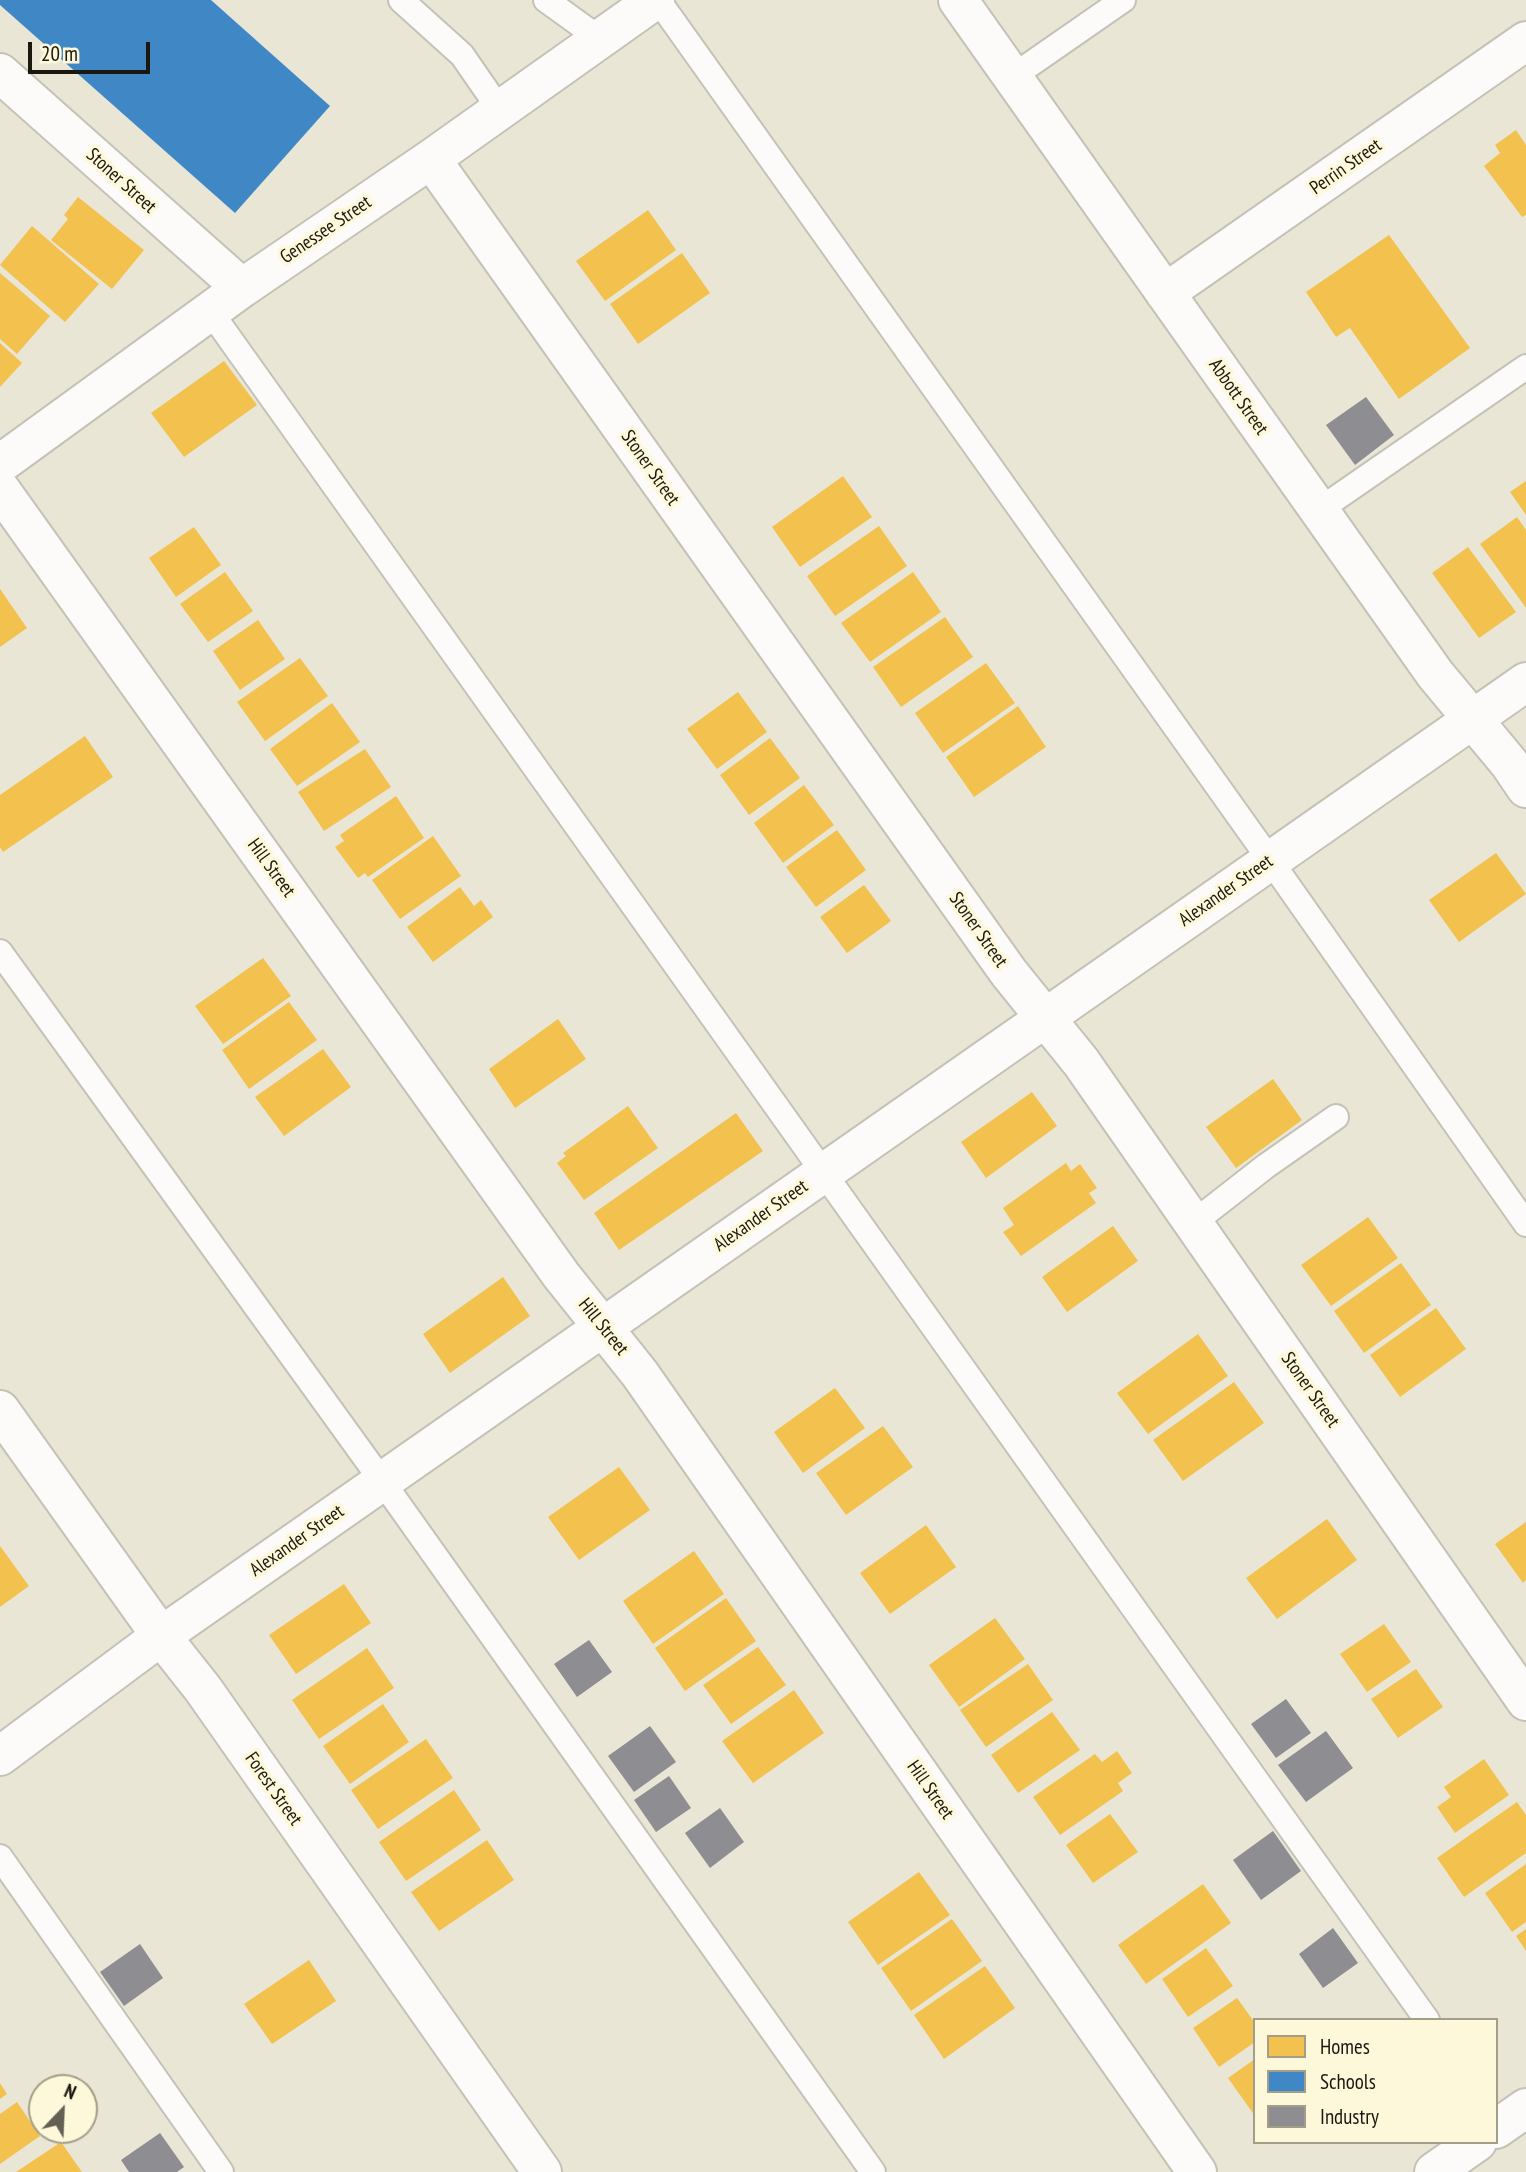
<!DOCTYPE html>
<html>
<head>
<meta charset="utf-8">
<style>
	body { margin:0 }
	#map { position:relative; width:1526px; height:2172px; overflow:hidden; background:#e9e6d6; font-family:"PT Sans Narrow",sans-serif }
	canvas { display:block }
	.legend { position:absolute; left:1253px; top:2018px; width:245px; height:126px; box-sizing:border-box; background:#fef8db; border:2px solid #a39e89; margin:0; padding:9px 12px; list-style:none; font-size:21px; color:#1a180e }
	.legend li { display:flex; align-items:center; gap:14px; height:35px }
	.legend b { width:35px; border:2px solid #a39e89 }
	.north { position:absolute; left:28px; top:2074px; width:70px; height:70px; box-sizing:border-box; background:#fef8db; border:2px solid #a39e89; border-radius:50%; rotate:23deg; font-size:19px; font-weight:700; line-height:28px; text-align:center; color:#1a180e }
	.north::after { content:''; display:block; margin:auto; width:24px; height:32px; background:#626054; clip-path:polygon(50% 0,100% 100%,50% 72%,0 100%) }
	.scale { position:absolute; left:28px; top:42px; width:122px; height:32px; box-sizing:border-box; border:4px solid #1a180e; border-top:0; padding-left:9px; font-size:21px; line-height:24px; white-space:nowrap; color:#1a180e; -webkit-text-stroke:5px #fef8db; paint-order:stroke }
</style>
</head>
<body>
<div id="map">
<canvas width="1526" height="2172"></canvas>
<ul class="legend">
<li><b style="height:19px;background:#f2c14e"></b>Homes</li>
<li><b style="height:19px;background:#3f88c5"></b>Schools</li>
<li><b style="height:19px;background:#8d8d92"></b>Industry</li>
</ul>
<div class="north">N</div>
<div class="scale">20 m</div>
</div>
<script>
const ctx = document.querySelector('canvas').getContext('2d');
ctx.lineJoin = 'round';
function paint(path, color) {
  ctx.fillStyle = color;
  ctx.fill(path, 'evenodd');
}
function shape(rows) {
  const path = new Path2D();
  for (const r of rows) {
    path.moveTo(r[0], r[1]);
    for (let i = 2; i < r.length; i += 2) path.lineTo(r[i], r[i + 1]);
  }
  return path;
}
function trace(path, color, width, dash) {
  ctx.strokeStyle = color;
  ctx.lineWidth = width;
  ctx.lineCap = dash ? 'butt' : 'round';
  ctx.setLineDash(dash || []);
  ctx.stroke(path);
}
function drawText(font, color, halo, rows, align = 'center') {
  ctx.font = font + ' "PT Sans Narrow",sans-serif';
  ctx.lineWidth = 7;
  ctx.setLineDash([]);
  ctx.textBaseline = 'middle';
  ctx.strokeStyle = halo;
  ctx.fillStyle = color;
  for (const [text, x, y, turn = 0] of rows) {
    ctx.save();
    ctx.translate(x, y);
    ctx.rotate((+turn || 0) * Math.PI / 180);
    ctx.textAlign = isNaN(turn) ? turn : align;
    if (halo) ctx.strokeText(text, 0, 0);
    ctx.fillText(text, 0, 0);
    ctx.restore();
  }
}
paint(shape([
	[1516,130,1526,145,1526,215,1522,217,1484,166,1500,153,1495,145],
	[78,197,144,250,112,289,51,240,68,219,64,215],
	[648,210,676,250,605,301,576,261],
	[32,226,99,284,65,322,0,265],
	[1389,235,1470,348,1399,399,1350,328,1336,337,1306,292],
	[682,253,710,293,638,344,610,304],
	[0,273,50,316,17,354,0,339],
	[0,343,22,363,0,387],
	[224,361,257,405,184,457,151,413],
	[843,476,872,517,800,567,772,527],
	[1526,481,1526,515,1510,492],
	[1517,517,1526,530,1526,608,1480,544],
	[879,526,907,566,835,616,807,576],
	[194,527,221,565,176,597,149,558],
	[1468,547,1516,612,1479,638,1432,573],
	[225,572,253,611,208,642,180,604],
	[913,572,941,612,870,662,841,623],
	[0,589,27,628,0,647],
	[945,617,973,657,901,707,873,667],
	[258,620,285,659,240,690,213,651],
	[300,658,328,696,265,741,237,702],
	[986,663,1015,703,943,753,915,713],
	[738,692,767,732,717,769,687,729],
	[332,703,360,742,297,786,270,749],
	[1018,706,1046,747,974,797,946,757],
	[85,736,113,777,3,852,0,847,0,795],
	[770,738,800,778,749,815,720,775],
	[365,749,391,787,324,831,298,792],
	[804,785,834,825,783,863,754,823],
	[396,796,424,838,368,877,365,873,358,878,335,847,344,841,340,835],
	[837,830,866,870,816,907,786,867],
	[433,836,461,876,400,919,372,880],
	[1496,853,1526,894,1459,942,1429,900],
	[864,885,891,921,847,953,820,917],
	[460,887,474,906,481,900,493,917,433,962,407,927],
	[263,958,291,996,223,1044,195,1006],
	[289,1002,317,1040,249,1089,222,1050],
	[558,1019,586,1059,515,1108,489,1069],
	[323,1049,351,1087,284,1136,255,1097],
	[1273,1079,1302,1120,1236,1168,1206,1127],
	[1032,1092,1057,1126,986,1178,961,1142],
	[628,1106,658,1148,584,1200,557,1163,566,1156,563,1153],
	[736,1113,763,1151,619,1250,594,1213],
	[1066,1163,1071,1171,1080,1164,1097,1188,1089,1193,1096,1203,1021,1256,1003,1232,1014,1225,1003,1208],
	[1368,1217,1398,1258,1331,1306,1301,1265],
	[1113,1226,1138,1261,1067,1312,1042,1277],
	[1401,1263,1431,1305,1364,1353,1334,1311],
	[503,1277,530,1316,450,1373,423,1334],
	[1436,1308,1466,1349,1400,1397,1370,1355],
	[1198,1334,1228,1376,1148,1434,1117,1393],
	[1234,1382,1264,1423,1183,1481,1153,1440],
	[835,1388,865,1428,803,1473,774,1432],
	[883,1426,913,1467,846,1515,816,1473],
	[619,1467,650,1510,579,1560,548,1517],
	[1327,1519,1357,1560,1277,1619,1246,1578],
	[1526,1522,1526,1580,1523,1583,1495,1544],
	[926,1525,956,1567,890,1614,860,1573],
	[0,1546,29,1586,0,1607],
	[694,1551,724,1594,653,1644,623,1601],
	[344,1584,371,1623,296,1674,269,1635],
	[726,1598,756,1641,685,1691,655,1648],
	[995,1618,1025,1659,959,1707,929,1665],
	[1384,1624,1411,1662,1367,1692,1340,1654],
	[758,1647,786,1685,731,1724,703,1685],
	[367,1648,394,1688,319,1739,292,1700],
	[1028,1664,1053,1700,986,1747,960,1710],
	[1416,1669,1443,1707,1398,1738,1371,1699],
	[794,1690,824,1733,753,1783,722,1741],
	[383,1704,409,1742,350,1784,323,1746],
	[1052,1712,1080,1750,1018,1793,991,1755],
	[426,1739,453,1778,378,1829,351,1790],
	[1117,1751,1132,1773,1118,1783,1123,1791,1060,1835,1033,1797,1095,1754,1102,1762],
	[1484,1759,1509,1795,1455,1833,1437,1807,1451,1797,1444,1787],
	[454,1790,481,1830,406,1881,379,1842],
	[1517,1802,1526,1815,1526,1853,1464,1897,1437,1858],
	[1110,1814,1138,1852,1093,1883,1066,1845],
	[487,1840,514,1880,439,1931,411,1892],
	[1526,1864,1526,1922,1512,1932,1485,1893],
	[919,1872,950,1915,878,1965,848,1922],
	[1203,1884,1231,1923,1146,1984,1118,1945],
	[952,1919,982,1961,911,2011,881,1968],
	[1526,1929,1526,1951,1516,1936],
	[1206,1948,1233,1986,1188,2017,1162,1979],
	[309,1960,336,2001,272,2044,244,2004],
	[985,1966,1015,2008,944,2059,914,2015],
	[1237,1998,1255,2023,1255,2042,1219,2067,1193,2028],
	[1255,2059,1255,2116,1228,2078],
	[0,2083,7,2094,0,2099],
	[17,2102,40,2136,0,2164,0,2114],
	[61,2142,82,2172,16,2172]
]), '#f2c14e');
paint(shape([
	[0,0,211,0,330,106,235,213,0,5]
]), '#3f88c5');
paint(shape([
	[1366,397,1394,435,1355,465,1326,425],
	[589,1640,612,1672,577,1697,554,1664],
	[1286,1699,1311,1733,1276,1758,1251,1724],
	[650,1726,676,1762,634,1792,608,1756],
	[1326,1731,1353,1768,1306,1802,1278,1765],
	[669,1776,691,1808,656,1832,634,1800],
	[720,1808,744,1842,710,1868,685,1833],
	[1273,1831,1301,1871,1261,1900,1233,1860],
	[1333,1928,1358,1963,1323,1988,1299,1954],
	[140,1944,163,1978,124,2006,100,1972],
	[160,2133,184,2167,177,2172,129,2172,121,2160]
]), '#8d8d92');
const lane = shape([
	[401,0,462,55,500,110],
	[546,0,600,39],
	[658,0,1270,860,1526,1224],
	[1012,77,1123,0],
	[210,311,1427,2020],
	[1319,510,1526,367],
	[0,952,382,1481,873,2172],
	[1193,1223,1266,1166,1336,1117],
	[0,1857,221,2172]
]);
const street = shape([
	[958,0,1435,674,1509,763,1526,788],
	[0,73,242,288],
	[431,159,1009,973,1081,1062,1526,1701],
	[1165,293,1526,41],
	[0,464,242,288,431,159,655,0],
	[0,489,561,1275,640,1374,1197,2172],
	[0,1410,161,1636,203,1689,542,2172],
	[0,1756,161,1636,1526,682],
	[1496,2129,1526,2108],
	[1434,2172,1477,2142]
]);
trace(lane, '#c4c2b6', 28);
trace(street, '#c4c2b6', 42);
trace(lane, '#fcfbf9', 24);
trace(street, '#fcfbf9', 38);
drawText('19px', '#1a180e', '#fef8db', [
	["Perrin Street",1346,167,-35],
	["Stoner Street",121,181,42],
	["Genessee Street",326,230,-34],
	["Abbott Street",1238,397,55],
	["Stoner Street",650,468,55],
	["Hill Street",271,868,54],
	["Alexander Street",1226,891,-35],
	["Stoner Street",978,930,55],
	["Alexander Street",761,1216,-35],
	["Hill Street",603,1327,51],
	["Stoner Street",1310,1390,55],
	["Alexander Street",297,1541,-35],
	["Forest Street",273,1789,55],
	["Hill Street",930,1790,55]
]);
</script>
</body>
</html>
